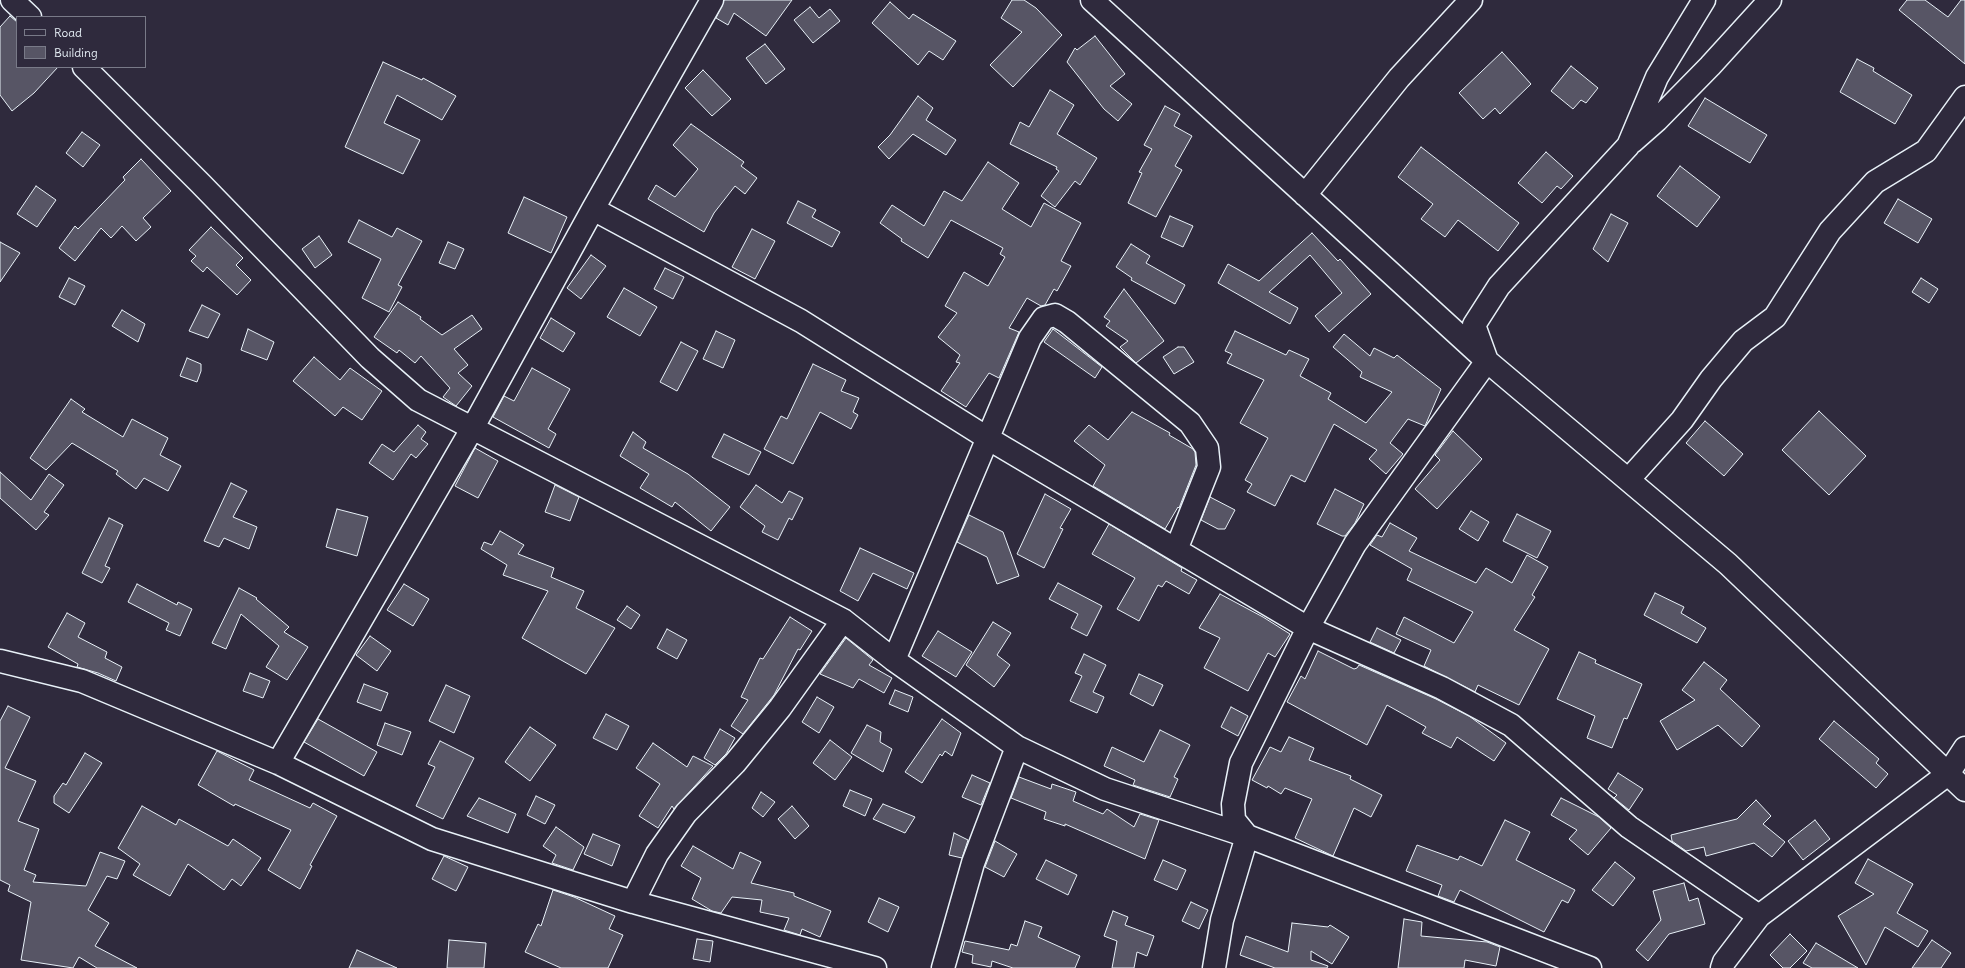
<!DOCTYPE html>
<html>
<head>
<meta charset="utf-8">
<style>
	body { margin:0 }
	#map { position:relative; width:1965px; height:968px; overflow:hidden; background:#2f2a3d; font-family:Delius,sans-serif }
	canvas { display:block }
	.legend { position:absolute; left:16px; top:16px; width:130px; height:52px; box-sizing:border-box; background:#2f2a3d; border:1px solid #797a88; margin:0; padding:5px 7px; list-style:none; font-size:12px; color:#e8f1f8 }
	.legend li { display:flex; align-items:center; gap:8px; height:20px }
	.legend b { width:20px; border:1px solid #797a88 }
</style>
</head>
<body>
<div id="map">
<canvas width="1965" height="968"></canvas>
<ul class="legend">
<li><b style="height:5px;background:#2f2a3d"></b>Road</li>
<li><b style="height:11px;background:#575565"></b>Building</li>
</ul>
</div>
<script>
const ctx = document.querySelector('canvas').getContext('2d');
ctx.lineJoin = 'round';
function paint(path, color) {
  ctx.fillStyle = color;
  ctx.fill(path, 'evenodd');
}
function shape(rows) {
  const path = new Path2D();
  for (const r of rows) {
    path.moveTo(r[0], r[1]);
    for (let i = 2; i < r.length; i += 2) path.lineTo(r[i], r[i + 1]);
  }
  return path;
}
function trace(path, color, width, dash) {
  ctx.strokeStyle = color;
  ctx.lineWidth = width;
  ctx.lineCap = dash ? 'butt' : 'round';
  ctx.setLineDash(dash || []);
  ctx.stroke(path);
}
const building = shape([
	[724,0,792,0,766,36,734,13,728,25,716,18,724,0],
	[1012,0,1024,0,1036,8,1062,35,1013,87,990,65,1022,32,1001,18,1012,0],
	[1907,0,1925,0,1948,17,1961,0,1965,0,1965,64,1899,10,1907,0],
	[890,2,909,19,913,14,956,41,943,60,929,51,918,65,872,23,890,2],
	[810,7,819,18,830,9,840,21,813,43,794,20,810,7],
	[10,16,17,22,17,67,58,67,34,93,12,111,0,95,0,27,10,16],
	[1095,36,1125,74,1110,86,1132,104,1118,121,1104,109,1067,62,1075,48,1077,50,1095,36],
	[765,44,785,69,766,84,746,58,765,44],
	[1502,52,1531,84,1500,114,1495,108,1483,119,1459,93,1502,52],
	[1857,59,1874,68,1873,71,1912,95,1895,124,1840,92,1857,59],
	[383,62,422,80,423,78,456,96,442,120,397,95,384,123,420,140,403,174,345,147,383,62],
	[1571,66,1598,88,1586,103,1581,100,1573,109,1551,91,1571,66],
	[703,70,731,99,712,116,685,88,703,70],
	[1050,90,1074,105,1057,134,1097,158,1080,185,1075,181,1055,207,1041,196,1059,171,1056,169,1057,167,1010,144,1020,122,1029,127,1050,90],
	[918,96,933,108,926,120,956,140,946,155,913,134,889,159,878,147,890,135,918,96],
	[1705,98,1767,135,1750,163,1688,126,1705,98],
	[1165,106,1180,114,1174,126,1192,136,1175,166,1182,170,1156,217,1128,203,1142,173,1139,172,1152,149,1144,145,1165,106],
	[691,124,744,162,741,166,757,178,745,194,735,186,714,213,704,232,648,199,656,185,675,197,698,169,673,145,691,124],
	[82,132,100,145,83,167,66,153,82,132],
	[1421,147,1519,223,1498,251,1458,220,1445,237,1421,219,1433,204,1398,177,1421,147],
	[1546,152,1573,176,1561,189,1557,186,1542,203,1518,183,1546,152],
	[141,159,171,191,143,218,151,227,136,241,122,226,111,238,101,228,75,261,59,248,75,226,78,229,125,180,123,177,141,159],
	[988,162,1019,183,1002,209,1031,227,1044,203,1081,223,1061,261,1071,266,1057,291,1054,289,1045,305,1041,306,1027,298,1009,328,1019,332,999,378,989,373,966,407,941,391,960,363,956,362,960,355,938,337,957,313,945,306,964,272,988,286,1005,257,1000,254,1003,248,951,220,928,258,901,241,902,239,880,223,892,205,924,226,944,191,962,201,988,162],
	[1680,166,1720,197,1697,227,1657,196,1680,166],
	[36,186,56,200,37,227,17,214,36,186],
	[524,197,567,217,551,253,508,233,524,197],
	[1898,199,1932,219,1918,243,1884,223,1898,199],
	[798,201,816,210,812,217,840,232,832,247,787,223,798,201],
	[1611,214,1628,223,1608,262,1593,249,1611,214],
	[1170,216,1193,226,1183,247,1161,237,1170,216],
	[359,220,392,237,397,228,422,241,398,285,402,287,389,312,362,298,381,259,348,242,359,220],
	[211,227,243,258,236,265,251,280,237,295,207,267,203,272,191,261,196,256,189,250,211,227],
	[752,229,775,241,755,279,732,267,752,229],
	[1312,233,1338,261,1340,259,1371,294,1329,332,1315,316,1342,293,1310,255,1269,292,1298,308,1290,324,1218,283,1228,264,1259,281,1312,233],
	[319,236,332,255,315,268,302,249,319,236],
	[0,242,20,253,0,282,0,242],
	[448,242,464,249,455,269,439,263,448,242],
	[1131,244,1150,256,1146,263,1185,285,1175,304,1131,280,1132,278,1116,267,1131,244],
	[591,255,606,266,581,299,567,288,591,255],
	[665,268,684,277,673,299,654,289,665,268],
	[69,278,85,286,75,305,59,297,69,278],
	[1921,278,1938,289,1929,303,1912,292,1921,278],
	[624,288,657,307,640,336,607,317,624,288],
	[1124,289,1164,341,1136,363,1120,347,1128,341,1106,326,1110,321,1104,317,1124,289],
	[398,302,421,317,420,319,442,335,472,315,482,329,454,349,468,365,458,373,472,386,456,406,443,397,450,388,421,356,415,363,399,350,397,353,374,337,398,302],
	[202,305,220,314,208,338,189,331,202,305],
	[122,310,145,324,138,342,112,326,122,310],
	[551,318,575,333,563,352,540,338,551,318],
	[248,329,274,342,267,360,241,350,248,329],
	[1053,329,1102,367,1095,378,1044,342,1053,329],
	[716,331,735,340,723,368,703,359,716,331],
	[1235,331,1286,355,1289,350,1309,359,1300,376,1331,393,1328,399,1366,423,1392,392,1360,377,1362,372,1333,347,1344,334,1370,356,1374,348,1394,358,1397,355,1441,389,1425,426,1408,419,1390,443,1403,454,1386,474,1369,459,1377,450,1334,424,1305,482,1291,475,1275,506,1247,492,1252,484,1245,480,1268,438,1240,423,1264,380,1227,363,1232,354,1225,351,1235,331],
	[681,342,698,351,677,391,660,382,681,342],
	[1178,347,1184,347,1194,362,1174,374,1163,357,1178,347],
	[314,357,340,380,350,368,382,391,362,420,343,407,335,416,293,381,314,357],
	[187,358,201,364,201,371,197,382,180,376,187,358],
	[813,364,846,380,841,391,859,398,853,412,858,415,851,429,820,412,793,464,764,449,781,416,787,419,813,364],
	[532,368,570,389,548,429,556,434,549,448,493,417,504,396,514,401,532,368],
	[71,399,85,409,82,412,123,437,132,419,168,438,160,455,181,466,168,491,144,478,136,489,116,474,118,471,72,443,46,470,30,458,71,399],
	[1819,411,1866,456,1829,495,1782,450,1819,411],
	[1132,412,1170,433,1169,435,1193,449,1195,452,1196,465,1179,508,1178,507,1165,529,1093,486,1105,465,1074,441,1089,425,1108,440,1132,412],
	[1705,421,1743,454,1724,476,1686,443,1705,421],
	[418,425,426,432,421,439,428,444,416,458,411,454,393,480,369,463,382,444,394,452,418,425],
	[1453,431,1482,459,1437,509,1415,489,1440,460,1435,455,1453,431],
	[633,432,646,442,643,448,688,474,730,507,711,531,675,502,672,507,640,488,649,474,620,456,633,432],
	[724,434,761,452,749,475,712,457,724,434],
	[475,448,498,461,478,498,455,486,475,448],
	[0,472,31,500,49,474,64,485,44,512,49,515,36,530,0,498,0,472],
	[231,483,247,491,233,517,257,527,249,549,224,538,219,547,204,541,231,483],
	[555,485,579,497,570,521,545,512,555,485],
	[756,485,782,503,789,491,803,498,792,520,789,518,778,540,762,532,765,526,740,507,756,485],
	[1335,489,1364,504,1355,523,1345,536,1342,536,1317,524,1335,489],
	[1045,494,1071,509,1060,528,1063,529,1044,568,1017,554,1045,494],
	[1210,497,1235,510,1225,529,1218,529,1201,520,1210,497],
	[337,509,368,517,357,556,326,547,337,509],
	[1471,511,1489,522,1478,541,1459,529,1471,511],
	[1517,514,1551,531,1537,558,1503,541,1517,514],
	[969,515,1003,532,1019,576,997,584,987,557,957,542,969,515],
	[109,518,123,525,105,566,110,568,102,583,82,573,109,518],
	[1390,523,1417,538,1409,551,1476,583,1486,568,1512,583,1527,555,1548,567,1532,595,1535,597,1514,630,1549,649,1519,705,1478,685,1475,692,1424,666,1431,650,1396,634,1404,617,1454,643,1473,612,1407,580,1412,569,1370,545,1377,535,1382,537,1390,523],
	[1109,524,1182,568,1181,571,1197,580,1189,594,1166,581,1162,587,1158,585,1139,621,1117,609,1135,578,1092,554,1109,524],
	[500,531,524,545,518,554,554,568,551,577,584,591,576,608,615,628,586,674,522,638,548,591,503,575,507,565,481,549,484,542,492,545,500,531],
	[860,548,914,573,907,589,873,573,858,601,840,591,860,548],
	[1058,583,1102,606,1087,636,1071,628,1078,614,1049,599,1058,583],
	[137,584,177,605,178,602,192,609,180,636,166,630,169,623,128,602,137,584],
	[404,584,429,599,413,626,387,610,404,584],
	[239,588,257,598,256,599,289,627,284,632,308,647,287,680,266,667,279,646,241,614,226,649,212,643,239,588],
	[1655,593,1684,607,1681,613,1706,628,1697,643,1644,615,1655,593],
	[1220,594,1263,617,1290,634,1275,657,1268,653,1248,691,1204,668,1220,638,1199,628,1220,594],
	[627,606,640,615,631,629,617,620,627,606],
	[67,613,85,623,78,637,107,652,105,658,122,667,116,681,98,673,77,667,78,664,48,647,67,613],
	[790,617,812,631,800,650,798,649,774,695,743,734,731,726,748,700,741,697,760,658,763,659,790,617],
	[993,622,1011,633,997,655,1010,665,994,687,966,665,993,622],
	[1377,628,1401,640,1394,653,1370,642,1377,628],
	[667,629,687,640,677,659,657,648,667,629],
	[938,631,972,652,956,677,922,656,938,631],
	[370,636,391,651,377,671,356,655,370,636],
	[846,638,873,660,869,665,892,678,884,693,859,679,853,688,820,674,846,638],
	[1318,651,1354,669,1357,668,1359,665,1436,699,1469,716,1506,743,1494,761,1457,737,1451,748,1422,733,1426,727,1387,705,1367,745,1287,702,1301,676,1305,679,1318,651],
	[1579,652,1596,660,1595,663,1642,684,1627,719,1624,718,1612,748,1587,738,1595,716,1557,699,1579,652],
	[1084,654,1106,665,1093,692,1104,697,1097,713,1070,701,1082,676,1075,673,1084,654],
	[1704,662,1727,680,1720,689,1760,726,1742,747,1718,725,1677,750,1660,721,1695,700,1682,690,1704,662],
	[250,673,270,681,263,698,243,691,250,673],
	[1139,674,1163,685,1153,706,1130,694,1139,674],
	[364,684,388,693,381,711,357,702,364,684],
	[446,685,470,696,454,733,429,721,446,685],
	[895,690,913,697,908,712,889,704,895,690],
	[817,697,834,707,819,733,802,722,817,697],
	[8,706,30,717,5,768,36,781,18,821,39,829,24,870,36,875,33,882,86,886,100,852,125,861,117,879,107,876,88,910,109,923,95,946,137,968,97,968,79,957,73,968,21,960,31,902,8,891,10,885,0,880,0,721,8,706],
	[1231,707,1248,716,1238,736,1221,727,1231,707],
	[606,714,629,726,617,750,593,738,606,714],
	[318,719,377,752,364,776,304,742,318,719],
	[942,719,961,733,952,756,945,751,942,756,940,754,922,783,905,772,942,719],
	[1834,721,1879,759,1876,763,1888,774,1876,788,1819,739,1834,721],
	[385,723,411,732,402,755,377,745,385,723],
	[867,725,881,732,880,742,892,749,883,772,851,753,867,725],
	[530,727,556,745,530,781,505,762,530,727],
	[720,729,735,738,726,754,715,765,704,758,720,729],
	[1160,730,1190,745,1174,777,1178,779,1170,797,1133,785,1135,780,1104,766,1112,747,1144,762,1160,730],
	[1289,737,1314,748,1309,760,1351,776,1350,779,1382,795,1371,817,1354,808,1333,856,1295,838,1312,799,1285,788,1281,794,1268,786,1267,788,1252,780,1270,747,1281,752,1289,737],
	[830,740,852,757,835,780,813,763,830,740],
	[440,741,474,758,443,819,416,806,435,767,428,764,440,741],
	[653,743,687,767,693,756,713,766,674,809,672,806,658,828,639,816,660,784,636,768,653,743],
	[217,751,254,770,249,780,310,808,313,803,337,816,310,865,312,866,300,889,268,870,291,830,235,804,234,806,198,785,217,751],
	[85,753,102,763,69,813,54,803,54,796,63,783,66,785,85,753],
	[1618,773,1643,789,1629,810,1614,798,1617,795,1608,789,1618,773],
	[972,775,990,783,981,805,962,797,972,775],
	[1019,777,1051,789,1052,784,1076,792,1073,801,1103,814,1107,809,1134,827,1140,814,1159,820,1145,859,1065,824,1065,826,1044,819,1046,812,1011,798,1019,777],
	[850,790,872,799,865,816,843,806,850,790],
	[761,792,775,802,763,817,752,808,761,792],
	[536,796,555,805,545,824,527,815,536,796],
	[479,798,516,814,508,833,467,816,479,798],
	[1561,798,1599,817,1611,828,1588,855,1569,839,1577,830,1551,815,1561,798],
	[1756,800,1771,816,1763,824,1785,842,1772,857,1754,843,1706,856,1704,847,1686,851,1672,841,1671,835,1737,819,1756,800],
	[883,804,915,817,905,833,873,819,883,804],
	[142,806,176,825,179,819,228,846,233,839,261,858,241,886,232,879,224,890,188,864,170,896,133,875,140,864,118,848,142,806],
	[792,806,809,826,795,839,778,819,792,806],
	[1505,820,1530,832,1516,860,1575,890,1568,903,1562,900,1544,932,1460,890,1454,902,1438,896,1442,885,1406,871,1417,845,1458,860,1460,856,1482,866,1505,820],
	[1815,820,1830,839,1803,860,1788,841,1815,820],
	[556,827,584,847,573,870,552,863,556,855,543,846,556,827],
	[954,833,968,840,962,858,949,855,954,833],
	[593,834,620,845,612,866,584,854,593,834],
	[995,841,1017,854,1004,877,985,867,995,841],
	[693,846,733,869,740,852,761,862,751,883,794,893,794,896,831,911,820,937,802,929,800,935,784,930,789,918,760,912,762,900,732,897,721,913,712,911,692,899,701,878,681,866,693,846],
	[444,856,468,867,456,891,432,879,444,856],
	[1868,859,1913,884,1897,913,1928,931,1918,947,1885,927,1866,965,1838,916,1874,894,1855,883,1868,859],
	[1046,860,1077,875,1068,895,1036,879,1046,860],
	[1163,860,1186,870,1177,890,1154,880,1163,860],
	[1615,862,1635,878,1613,906,1592,890,1615,862],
	[1684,883,1689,901,1698,898,1705,924,1669,934,1648,961,1636,950,1661,920,1653,891,1684,883],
	[553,890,574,897,615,916,609,929,623,935,608,968,561,968,525,952,538,924,541,926,553,890],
	[879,898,899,907,888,932,868,922,879,898],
	[1191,902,1208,910,1199,929,1182,921,1191,902],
	[1113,911,1128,917,1125,925,1154,936,1147,956,1137,952,1134,968,1112,968,1117,941,1104,936,1113,911],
	[1404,919,1422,922,1421,936,1487,942,1500,947,1496,966,1465,960,1464,968,1398,968,1404,919],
	[1025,921,1042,927,1038,937,1080,956,1075,968,1013,968,992,961,991,967,972,963,973,955,962,952,965,941,1009,950,1011,944,1017,946,1025,921],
	[1292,923,1328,927,1330,925,1349,937,1332,964,1311,951,1311,960,1328,966,1327,968,1275,968,1240,955,1246,936,1288,952,1292,923],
	[1790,934,1807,951,1790,968,1783,968,1770,955,1790,934],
	[697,939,713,941,710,962,693,959,697,939],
	[449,940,486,943,484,968,447,968,449,940],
	[1932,940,1951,953,1941,968,1912,968,1932,940],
	[1816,943,1858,968,1812,968,1803,963,1816,943],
	[357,950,397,968,349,968,357,950]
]);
paint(building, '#575565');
trace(building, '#e8f1f8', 1);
const minor = shape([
	[12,0,30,17],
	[1092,0,1487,361,1728,564,1965,790],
	[84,67,201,184,370,358,418,400,843,620,894,660,1017,747,1105,789,1247,836,1590,968],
	[1632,142,1657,120,1710,66,1770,0],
	[1305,195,1399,78,1471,0],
	[593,209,801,321,989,439,1308,628,1442,688,1511,725,1629,827,1759,916],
	[1629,479,1682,420,1711,379,1743,341,1775,317,1830,231,1875,182,1926,151,1965,97],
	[894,660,1030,338,1044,318,1055,315,1067,322,1190,423,1207,448,1209,467,1176,550],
	[0,661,82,681,278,763,432,839,633,902,875,968],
	[278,763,472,429,593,209,712,0],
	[633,902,657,854,686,813,735,763,780,708,843,620],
	[943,968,973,863,1017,747],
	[1214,968,1222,920,1247,836,1234,820,1233,804,1241,763,1308,628,1355,544,1487,361,1474,325,1499,286,1628,146,1657,77,1704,0],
	[1722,968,1724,962,1759,916,1948,774,1965,748]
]);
trace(minor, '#e8f1f8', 25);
trace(minor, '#2f2a3d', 22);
</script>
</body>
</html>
